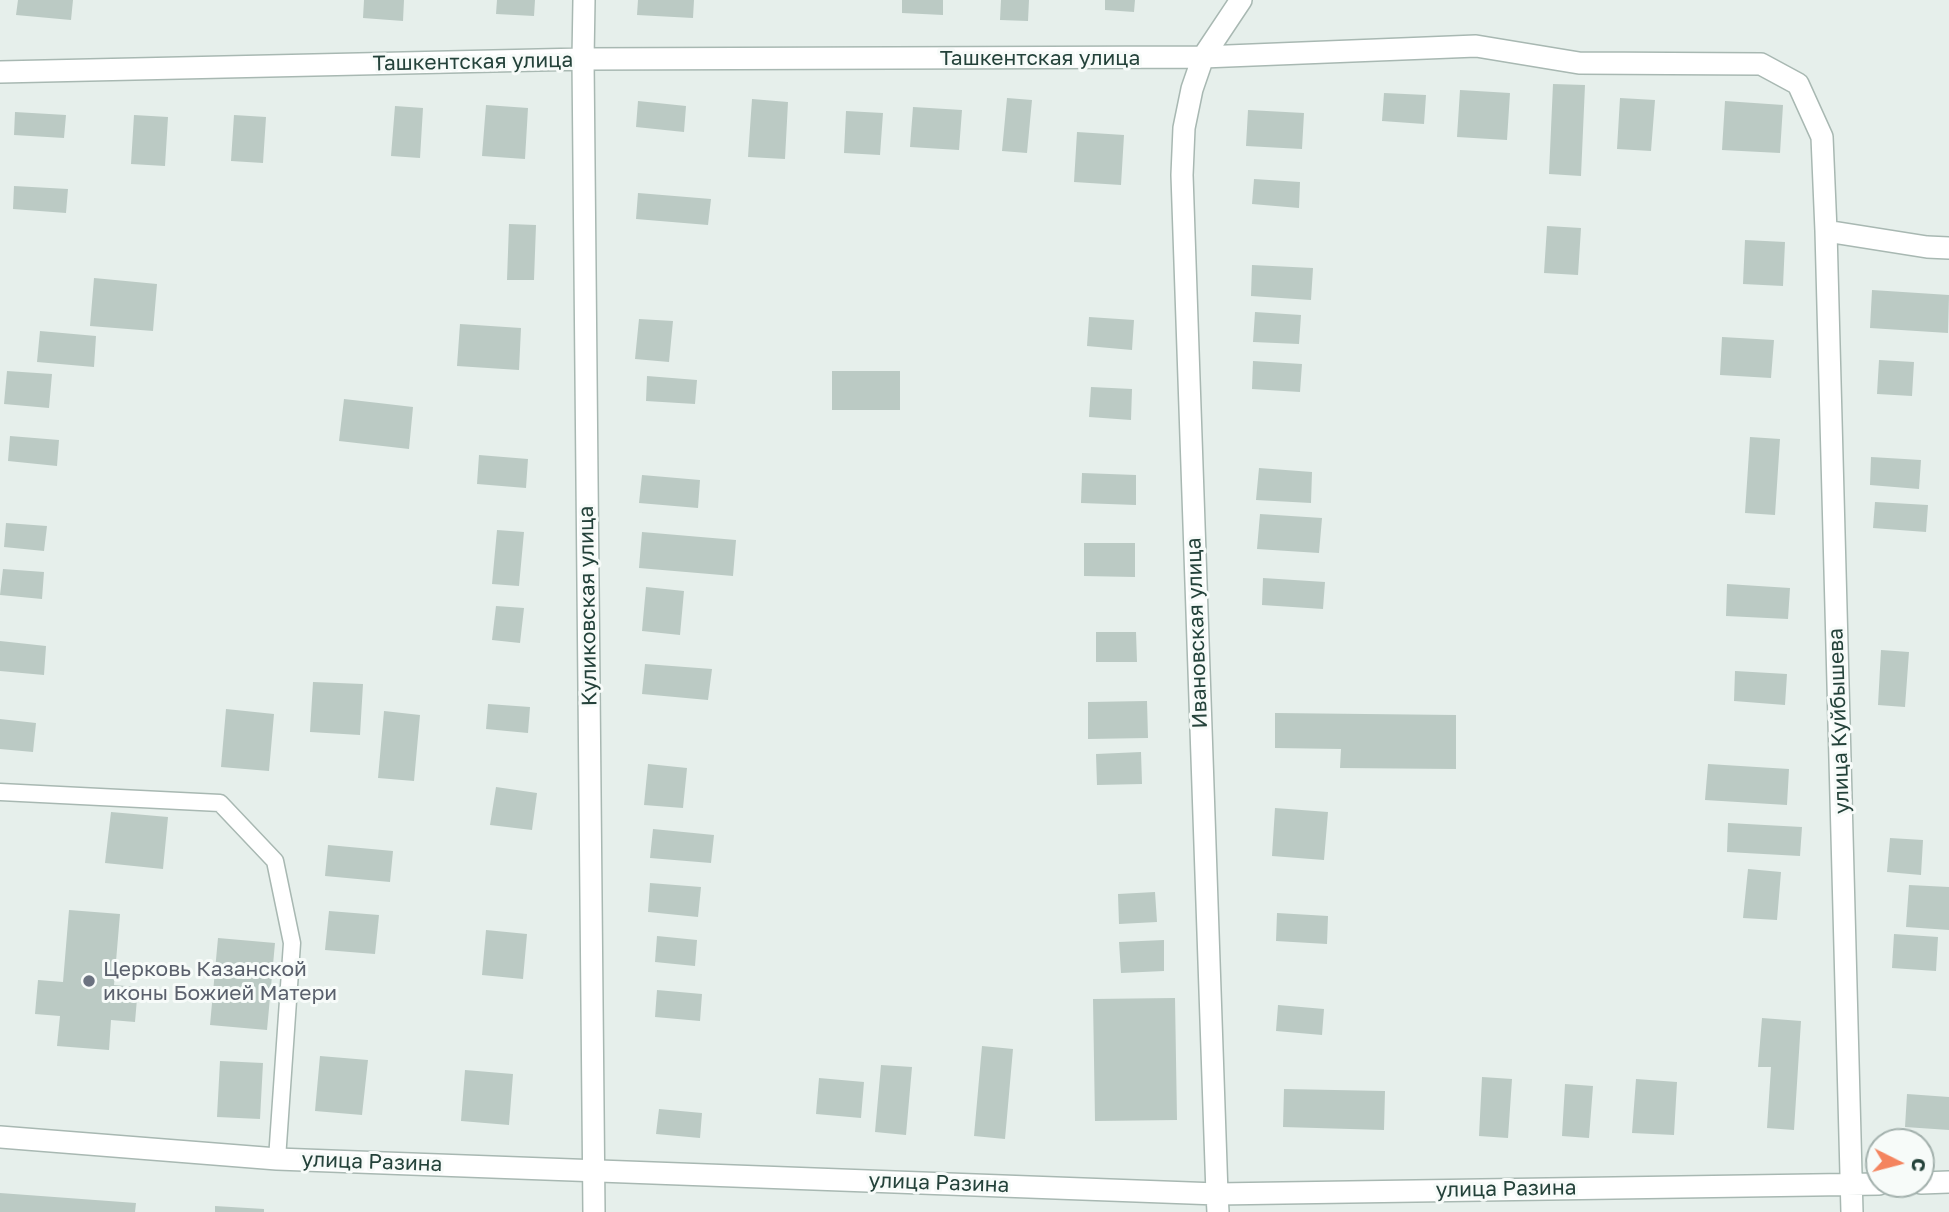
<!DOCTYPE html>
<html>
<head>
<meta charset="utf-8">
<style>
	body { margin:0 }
	#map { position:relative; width:1949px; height:1212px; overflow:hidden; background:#e6efeb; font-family:"Golos Text",sans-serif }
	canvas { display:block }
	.north { position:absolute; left:1865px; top:1128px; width:70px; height:70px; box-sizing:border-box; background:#f7fbf9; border:2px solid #a3b1ad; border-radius:50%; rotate:96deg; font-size:19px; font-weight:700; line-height:28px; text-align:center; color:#24423a }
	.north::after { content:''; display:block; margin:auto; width:24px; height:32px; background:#f4845f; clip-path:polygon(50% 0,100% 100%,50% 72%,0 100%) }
</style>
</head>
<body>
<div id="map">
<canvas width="1949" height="1212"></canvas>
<div class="north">С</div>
</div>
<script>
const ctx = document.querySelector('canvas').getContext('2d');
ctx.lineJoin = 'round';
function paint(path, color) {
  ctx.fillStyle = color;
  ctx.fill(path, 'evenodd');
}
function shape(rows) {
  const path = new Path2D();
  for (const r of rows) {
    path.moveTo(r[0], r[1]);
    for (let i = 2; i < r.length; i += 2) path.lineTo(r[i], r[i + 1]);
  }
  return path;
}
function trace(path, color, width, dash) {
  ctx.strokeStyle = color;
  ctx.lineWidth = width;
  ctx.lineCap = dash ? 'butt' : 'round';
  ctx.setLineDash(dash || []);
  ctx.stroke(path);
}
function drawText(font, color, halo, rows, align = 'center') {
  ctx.font = font + ' "Golos Text",sans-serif';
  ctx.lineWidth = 6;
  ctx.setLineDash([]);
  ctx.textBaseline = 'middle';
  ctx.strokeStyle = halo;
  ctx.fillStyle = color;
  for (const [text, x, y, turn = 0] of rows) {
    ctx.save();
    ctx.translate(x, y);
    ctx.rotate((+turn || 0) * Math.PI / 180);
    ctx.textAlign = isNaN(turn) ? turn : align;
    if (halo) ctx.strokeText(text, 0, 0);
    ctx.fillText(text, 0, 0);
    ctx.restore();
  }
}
paint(shape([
	[18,0,73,0,71,20,16,15],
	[364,0,404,0,403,21,363,18],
	[497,0,535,0,534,16,496,14],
	[638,0,694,0,693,18,637,15],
	[902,0,943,0,943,15,902,13],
	[1001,0,1029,0,1028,21,1000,20],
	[1105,0,1135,0,1134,12,1105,10],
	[1553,84,1585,85,1581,176,1549,174],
	[1460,90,1510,93,1507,140,1457,137],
	[1384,93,1426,95,1424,124,1382,121],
	[1007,98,1032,100,1027,153,1002,151],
	[1620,98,1655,100,1651,151,1617,149],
	[752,99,788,102,785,159,748,157],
	[638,101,686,106,684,132,636,127],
	[1725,101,1783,105,1780,153,1722,150],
	[486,105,528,108,525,159,482,156],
	[395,106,423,108,420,158,391,156],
	[913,107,962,110,959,150,910,147],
	[1248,110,1304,113,1302,149,1246,146],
	[846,111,883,113,880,155,844,153],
	[15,112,66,115,64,138,14,135],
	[134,115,168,117,165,166,131,164],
	[234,115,266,117,263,163,231,161],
	[1077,132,1124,135,1121,185,1074,182],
	[1254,179,1300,182,1299,208,1252,204],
	[14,186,68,189,66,213,13,209],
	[638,193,711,199,708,225,636,219],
	[509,224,536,225,534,280,507,280],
	[1547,226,1581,228,1578,275,1544,273],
	[1745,240,1785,242,1783,286,1743,284],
	[1252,265,1313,268,1311,300,1251,296],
	[94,278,157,284,153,331,90,326],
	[1872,290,1949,295,1948,333,1870,328],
	[1255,312,1301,315,1299,344,1253,342],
	[1089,317,1134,320,1132,350,1087,346],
	[639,319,673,321,669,362,635,359],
	[460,324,521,328,519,370,457,366],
	[40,331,96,336,94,367,37,362],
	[1722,337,1774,340,1771,378,1720,375],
	[1879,360,1914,362,1912,396,1877,394],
	[1253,361,1302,364,1300,392,1252,389],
	[7,371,52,374,49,408,4,404],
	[832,371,900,371,900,410,832,410],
	[647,376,697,380,695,404,646,401],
	[1091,387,1132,389,1131,420,1089,417],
	[344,399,413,407,409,449,339,441],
	[10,436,59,440,57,466,8,461],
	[1750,437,1780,439,1775,515,1745,513],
	[479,455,528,459,526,488,477,484],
	[1871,457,1921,460,1919,489,1870,485],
	[1259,468,1312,472,1311,503,1256,500],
	[1082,473,1136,475,1136,505,1081,503],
	[642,475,700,480,698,508,639,503],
	[1875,502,1928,505,1926,532,1873,528],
	[1260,514,1322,518,1319,553,1257,549],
	[6,523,47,526,44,551,4,547],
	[497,530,524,532,519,586,492,584],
	[642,532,736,540,733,576,639,568],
	[1084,543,1135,543,1135,577,1084,576],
	[3,569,44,572,42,599,0,595],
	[1263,578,1325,582,1323,609,1262,605],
	[1727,584,1790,588,1788,619,1726,616],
	[646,587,684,591,680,635,642,631],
	[496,606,524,608,520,643,492,640],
	[1096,632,1136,632,1137,662,1096,662],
	[0,641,46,646,44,675,0,671],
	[1881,650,1909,652,1905,707,1878,705],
	[645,664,712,669,708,700,642,694],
	[1735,671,1787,674,1785,705,1734,701],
	[313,682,363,684,360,735,310,732],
	[1147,701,1148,738,1088,739,1088,702],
	[488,704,530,707,528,733,486,729],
	[226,709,274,714,269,771,221,767],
	[384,711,420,715,414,781,378,778],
	[1275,713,1456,715,1456,769,1340,768,1341,749,1275,748],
	[0,719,36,723,33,752,0,749],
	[1141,752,1142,784,1097,785,1096,754],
	[648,764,687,768,683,808,644,805],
	[1708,764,1789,769,1787,805,1705,800],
	[496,787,537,793,532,830,490,825],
	[1275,808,1328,812,1324,860,1272,856],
	[111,812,168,817,163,869,105,863],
	[1728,823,1802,827,1800,856,1727,852],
	[653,829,714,835,711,863,650,858],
	[1890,838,1923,840,1921,875,1887,872],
	[328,845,393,851,390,882,325,876],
	[1748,869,1781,872,1777,920,1743,918],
	[650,883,701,887,698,917,648,912],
	[1909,885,1949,887,1949,930,1906,927],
	[1155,892,1157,922,1119,924,1118,894],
	[69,910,120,914,114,985,138,987,135,1022,111,1020,109,1050,57,1046,60,1016,35,1014,38,980,63,982],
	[329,911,379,915,375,954,325,950],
	[1277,913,1328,916,1327,944,1276,941],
	[486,930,527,934,523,979,482,975],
	[1894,934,1938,937,1936,971,1892,968],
	[657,936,697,940,695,966,655,962],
	[218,938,275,943,267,1030,210,1025],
	[1164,940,1164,971,1121,973,1119,942],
	[657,990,702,994,700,1021,655,1017],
	[1175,998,1177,1120,1095,1121,1093,999],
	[1278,1005,1324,1009,1322,1035,1276,1031],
	[1762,1018,1801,1021,1794,1130,1767,1128,1771,1067,1758,1067],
	[982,1046,1013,1049,1005,1139,974,1136],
	[320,1056,368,1060,362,1115,315,1111],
	[220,1061,263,1063,260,1119,217,1117],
	[881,1065,912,1067,906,1135,875,1132],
	[465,1070,513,1074,509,1125,461,1121],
	[1482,1077,1512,1079,1508,1138,1479,1136],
	[819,1078,864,1082,861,1118,816,1114],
	[1636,1079,1677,1082,1674,1135,1632,1133],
	[1565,1084,1593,1086,1589,1138,1562,1136],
	[1284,1089,1385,1091,1384,1130,1283,1127],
	[1907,1094,1949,1097,1949,1130,1905,1127],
	[659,1109,702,1113,700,1138,656,1134],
	[0,1193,136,1203,135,1212,0,1212],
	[215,1206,264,1209,264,1212,215,1212]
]), '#bbcac4');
const service = shape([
	[0,792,220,803,275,861,292,943,277,1159]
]);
const minor = shape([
	[584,0,583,59,594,1212],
	[1241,0,1203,57,1192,89,1184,128,1182,175,1217,1194,1879,1184],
	[0,72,583,59,1203,57,1476,46,1579,63,1761,64,1798,84,1822,137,1826,231,1927,247,1949,248],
	[1826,231,1852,1212],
	[1921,1183,1949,1182]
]);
const tertiary = shape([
	[0,1137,277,1159,1217,1194,1218,1212]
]);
trace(service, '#a8b8b2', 19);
trace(minor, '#a8b8b2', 24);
trace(tertiary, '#a8b8b2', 24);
trace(service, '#fff', 16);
trace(minor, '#fff', 21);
trace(tertiary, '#fff', 21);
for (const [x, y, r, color] of [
	[89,981,7,"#6b7280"]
]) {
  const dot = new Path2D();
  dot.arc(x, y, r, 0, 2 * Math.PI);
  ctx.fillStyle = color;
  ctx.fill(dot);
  trace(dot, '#f7fbf9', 2.5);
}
drawText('21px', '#24423a', '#f7fbf9', [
	["Ташкентская улица",1040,58],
	["Ташкентская улица",473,62,-1],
	["Куликовская улица",588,606,-91],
	["Ивановская улица",1197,633,-92],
	["улица Куйбышева",1839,721,-92],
	["улица Разина",372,1162,2],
	["улица Разина",939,1183,2],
	["улица Разина",1506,1189,-1]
]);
drawText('21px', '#5b616d', '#f7fbf9', [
	["Церковь Казанской",103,969],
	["иконы Божией Матери",103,993]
], 'left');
</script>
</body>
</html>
